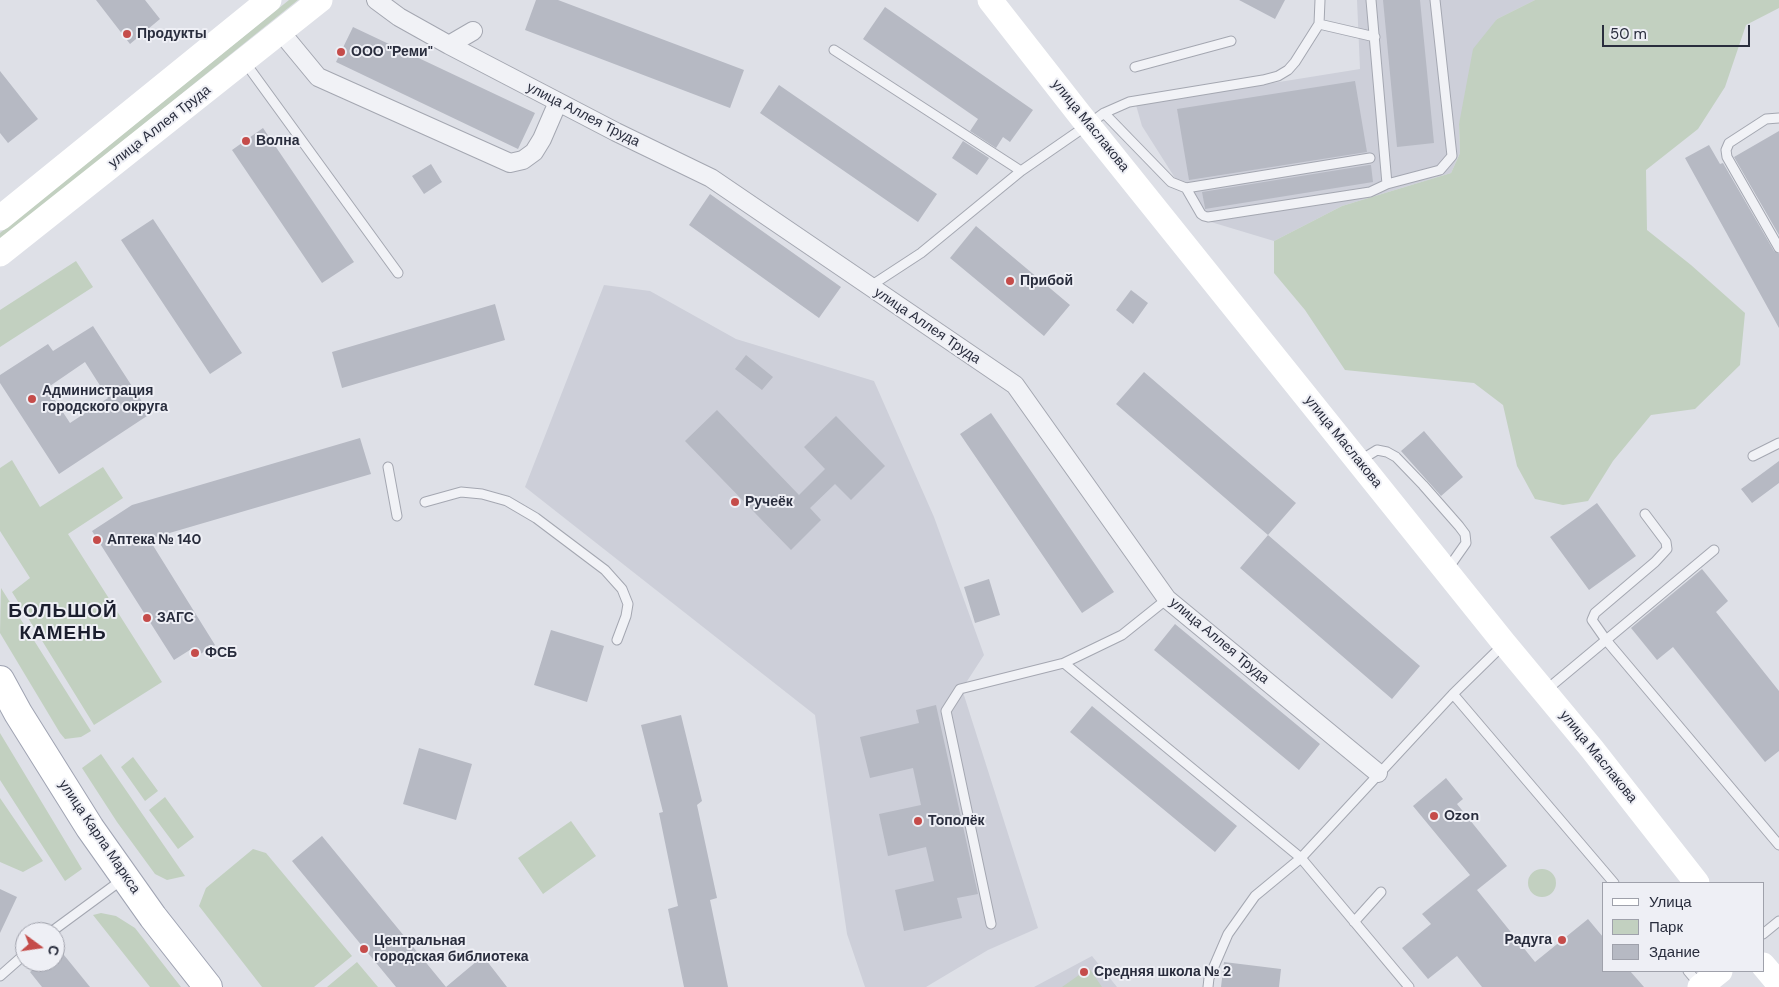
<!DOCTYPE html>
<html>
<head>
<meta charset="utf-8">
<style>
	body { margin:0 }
	#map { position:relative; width:1779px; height:987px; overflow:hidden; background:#dee0e7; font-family:"DM Sans",sans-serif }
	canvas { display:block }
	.legend { position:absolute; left:1602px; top:882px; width:162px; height:90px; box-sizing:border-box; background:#eeeff5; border:1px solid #9fa1ab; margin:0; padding:6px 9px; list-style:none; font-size:15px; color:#292d3d }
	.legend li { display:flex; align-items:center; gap:10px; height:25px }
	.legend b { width:25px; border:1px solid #9fa1ab }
	.north { position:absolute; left:15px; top:922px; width:50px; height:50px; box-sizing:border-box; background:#eeeff5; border:1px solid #9fa1ab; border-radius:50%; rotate:104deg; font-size:14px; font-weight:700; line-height:20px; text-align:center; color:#292d3d }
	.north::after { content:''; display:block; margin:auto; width:18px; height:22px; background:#c54c4a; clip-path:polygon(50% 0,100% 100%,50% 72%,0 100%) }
	.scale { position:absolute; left:1602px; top:25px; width:148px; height:22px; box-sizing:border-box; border:2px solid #292d3d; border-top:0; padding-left:6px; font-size:15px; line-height:18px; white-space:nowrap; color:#292d3d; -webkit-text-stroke:4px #eeeff5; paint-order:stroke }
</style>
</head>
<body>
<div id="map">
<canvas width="1779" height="987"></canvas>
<ul class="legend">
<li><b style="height:6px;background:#fff"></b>Улица</li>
<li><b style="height:14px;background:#c2d0c0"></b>Парк</li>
<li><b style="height:14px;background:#b6b9c3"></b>Здание</li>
</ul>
<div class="north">С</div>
<div class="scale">50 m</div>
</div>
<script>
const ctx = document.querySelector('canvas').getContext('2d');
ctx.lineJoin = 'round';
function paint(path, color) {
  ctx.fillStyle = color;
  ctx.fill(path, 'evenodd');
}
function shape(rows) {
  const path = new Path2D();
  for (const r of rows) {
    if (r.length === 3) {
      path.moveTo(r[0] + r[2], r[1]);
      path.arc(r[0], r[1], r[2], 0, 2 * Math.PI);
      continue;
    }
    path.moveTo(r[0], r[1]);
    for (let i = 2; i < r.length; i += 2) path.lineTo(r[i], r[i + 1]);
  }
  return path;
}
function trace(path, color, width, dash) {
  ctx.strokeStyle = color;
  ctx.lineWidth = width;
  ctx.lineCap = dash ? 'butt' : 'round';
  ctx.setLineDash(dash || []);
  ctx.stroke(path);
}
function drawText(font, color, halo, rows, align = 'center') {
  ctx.font = font + ' "DM Sans",sans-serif';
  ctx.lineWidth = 4;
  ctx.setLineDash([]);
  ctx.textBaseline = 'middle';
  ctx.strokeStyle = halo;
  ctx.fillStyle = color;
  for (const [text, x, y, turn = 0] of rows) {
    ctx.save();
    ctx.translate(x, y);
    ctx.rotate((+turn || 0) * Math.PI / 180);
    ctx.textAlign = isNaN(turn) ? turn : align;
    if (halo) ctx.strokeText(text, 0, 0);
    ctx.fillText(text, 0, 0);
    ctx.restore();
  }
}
paint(shape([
	[1357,0,1535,0,1497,19,1459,124,1460,153,1451,173,1342,206,1274,241,1201,219,1142,126,1136,105,1360,69],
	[604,285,650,291,736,339,874,381,934,517,984,655,962,689,1038,928,988,950,926,987,865,987,847,934,815,715,525,487],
	[1092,956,1117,987,1034,987]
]), '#cdcfd9');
paint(shape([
	[289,0,298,0,0,240,0,233],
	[1535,0,1779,0,1779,8,1746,25,1725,87,1698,129,1646,170,1647,230,1691,265,1745,313,1740,365,1695,409,1651,415,1613,461,1588,501,1563,505,1535,499,1517,466,1503,405,1474,383,1345,370,1305,310,1274,273,1274,241,1342,206,1451,173,1460,153,1459,124,1473,49,1497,19],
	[76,261,93,287,0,347,0,310],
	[12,460,40,507,103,467,123,498,68,534,162,682,94,725,12,592,30,578,0,531,0,468],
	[1,588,91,731,81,737,65,739,60,733,0,633],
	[0,733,82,869,65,881,0,780],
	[101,754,185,876,167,880,155,874,117,822,82,768],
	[133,757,158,791,145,801,121,767],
	[165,797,194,837,178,849,149,810],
	[0,798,43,861,23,872,0,862],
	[571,821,596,856,543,894,518,858],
	[253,849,266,853,352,956,314,987,262,987,199,906,206,888],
	[1542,883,14],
	[101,913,116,916,135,928,181,987,150,987,93,915],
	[357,962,378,987,327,987],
	[1089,968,1102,987,1062,987]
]), '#c2d0c0');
paint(shape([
	[96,0,145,0,160,19,130,44],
	[536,0,558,0,744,70,730,108,525,30],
	[1239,0,1285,0,1275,19],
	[1383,0,1420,0,1434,143,1397,147],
	[885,7,1033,110,1010,142,1003,137,996,148,970,131,978,119,863,39],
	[353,27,535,113,518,149,336,62],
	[0,71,38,119,8,143,0,133],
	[1355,81,1367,152,1189,180,1177,109],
	[779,85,937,194,918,222,760,113],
	[263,128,354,262,322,283,232,150],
	[1779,131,1779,235,1734,157],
	[963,141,989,158,977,175,952,158],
	[1709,145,1720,164,1723,163,1774,251,1779,254,1779,328,1685,158],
	[431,164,442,182,424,194,412,176],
	[1369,165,1371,165,1373,182,1205,209,1205,208,1202,192],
	[710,194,841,287,819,318,689,225],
	[153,219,242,353,210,374,121,240],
	[976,226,1070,305,1044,336,950,258],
	[1131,290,1148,303,1133,324,1116,310],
	[495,304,505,340,342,388,332,352],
	[93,326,150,414,59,474,0,383,0,375,48,344,53,351],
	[85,362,108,398,70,423,47,388],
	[746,355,773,377,762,390,735,369],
	[1144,372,1296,503,1268,535,1116,404],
	[717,410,799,495,825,469,804,447,836,416,885,466,851,500,835,484,810,508,821,520,791,550,685,441],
	[991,413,1114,592,1082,613,960,434],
	[1424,431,1463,477,1441,496,1401,451],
	[360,438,371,474,149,539,215,645,197,656,193,648,174,660,92,531,132,505],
	[1779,461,1779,483,1752,503,1741,489],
	[1597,503,1636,556,1589,590,1550,537],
	[1268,535,1420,666,1392,699,1240,568],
	[1702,569,1728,601,1716,612,1779,691,1779,751,1765,762,1673,647,1657,660,1631,628],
	[989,579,1000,615,975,623,964,587],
	[1175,624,1320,744,1299,770,1154,650],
	[551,630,604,646,587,702,534,685],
	[936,705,978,894,957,898,962,918,904,931,895,890,934,881,926,847,888,856,879,814,921,805,913,768,870,778,860,737,919,723,916,710],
	[1092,706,1237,826,1215,852,1070,732],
	[681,715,702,801,697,805,717,898,710,900,728,987,684,987,668,909,678,906,659,813,663,812,641,725],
	[419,748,472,764,456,820,403,804],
	[1446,778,1463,799,1457,804,1507,866,1477,890,1535,962,1588,919,1603,937,1603,971,1630,971,1644,987,1482,987,1457,956,1428,979,1402,948,1431,924,1422,914,1470,875,1413,806],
	[322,836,446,987,483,956,507,987,396,987,292,861],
	[0,889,17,897,0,933],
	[55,944,77,971,90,987,42,987,30,972,43,962,55,962],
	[1224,962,1281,969,1279,987,1221,987]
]), '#b6b9c3');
const lane = shape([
	[1320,0,1319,24,1375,37],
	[1371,0,1387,184,1440,170,1452,156,1435,0],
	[834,50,1021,171],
	[244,61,398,273],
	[1135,67,1231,41],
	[1104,113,1171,182,1186,188,1201,214,1204,216,1208,217,1370,192,1387,184],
	[1779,118,1766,119,1729,143,1726,150,1727,157,1779,248],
	[1186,188,1370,158],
	[869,287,921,253,1021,171,1089,124,1104,113,1129,102,1263,80,1278,76,1288,70,1295,62,1319,24],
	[1753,456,1779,443],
	[1359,461,1377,450,1387,452,1396,457,1423,485,1459,526,1465,534,1466,543,1447,570],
	[388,467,397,516],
	[425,502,461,492,482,494,507,501,536,518,605,570,622,589,628,604,626,616,617,640],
	[1645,514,1666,542,1667,549,1655,562,1595,613,1592,620,1606,640,1779,845],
	[1064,663,1301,858,1409,987],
	[1545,691,1714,550],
	[1453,694,1614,883],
	[1354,922,1381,892],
	[991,924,946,711,960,689,1064,663,1122,635,1167,599],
	[51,932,123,879],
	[1763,934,1779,921],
	[1688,971,1699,984],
	[0,976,25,954],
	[1208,987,1209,978,1228,934,1255,896,1301,858,1453,694,1503,645]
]);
const street = shape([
	[376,0,399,17,449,45,616,132,711,178,1015,385,1167,599,1378,773],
	[280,31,318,77,510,163,523,160,534,152,542,139,558,102],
	[449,45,473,31]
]);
const primary = shape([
	[0,680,18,713,90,828,153,917,208,987]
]);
trace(lane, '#a4a7b1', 11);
trace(street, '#a4a7b1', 20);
trace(primary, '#9fa3b2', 30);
trace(lane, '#f1f2f6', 9);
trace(street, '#f1f2f6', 18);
trace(shape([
	[990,0,1080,115,1504,643,1592,749,1697,883],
	[0,218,269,0],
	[0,254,320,0],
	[1763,965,1779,984],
	[1700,987,1720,971]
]), '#fff', 25);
trace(primary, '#fff', 28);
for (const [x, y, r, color] of [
	[127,34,5,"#c54c4a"],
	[341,52,5,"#c54c4a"],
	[246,141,5,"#c54c4a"],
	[1010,281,5,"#c54c4a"],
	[32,399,5,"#c54c4a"],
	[735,502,5,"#c54c4a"],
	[97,540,5,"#c54c4a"],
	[147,618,5,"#c54c4a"],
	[195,653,5,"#c54c4a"],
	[1434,816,5,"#c54c4a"],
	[918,821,5,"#c54c4a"],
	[1562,940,5,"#c54c4a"],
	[364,949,5,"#c54c4a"],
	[1084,972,5,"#c54c4a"]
]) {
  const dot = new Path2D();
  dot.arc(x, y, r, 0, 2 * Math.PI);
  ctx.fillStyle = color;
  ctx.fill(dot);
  trace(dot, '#eeeff5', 2);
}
drawText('bold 14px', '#292d3d', '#eeeff5', [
	["Продукты",137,34],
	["ООО \"Реми\"",351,52],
	["Волна",256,141],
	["Прибой",1020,281],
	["Администрация",42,391],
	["городского округа",42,407],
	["Ручеёк",745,502],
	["Аптека № 140",107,540],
	["ЗАГС",157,618],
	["ФСБ",205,653],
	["Ozon",1444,816],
	["Тополёк",928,821],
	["Радуга",1552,940,"right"],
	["Центральная",374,941],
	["городская библиотека",374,957],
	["Средняя школа № 2",1094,972]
], 'left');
drawText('14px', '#292d3d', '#eeeff5', [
	["улица Аллея Труда",583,115,27],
	["улица Маслакова",1090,126,51],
	["улица Аллея Труда",160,127,-38],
	["улица Аллея Труда",927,326,34],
	["улица Маслакова",1343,442,51],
	["улица Аллея Труда",1219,641,40],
	["улица Маслакова",1598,757,51],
	["улица Карла Маркса",99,837,56]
]);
ctx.letterSpacing = '1px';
drawText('bold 19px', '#1b1e2e', '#eeeff5', [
	["БОЛЬШОЙ",63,612],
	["КАМЕНЬ",63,634]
]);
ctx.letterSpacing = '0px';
</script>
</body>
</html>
